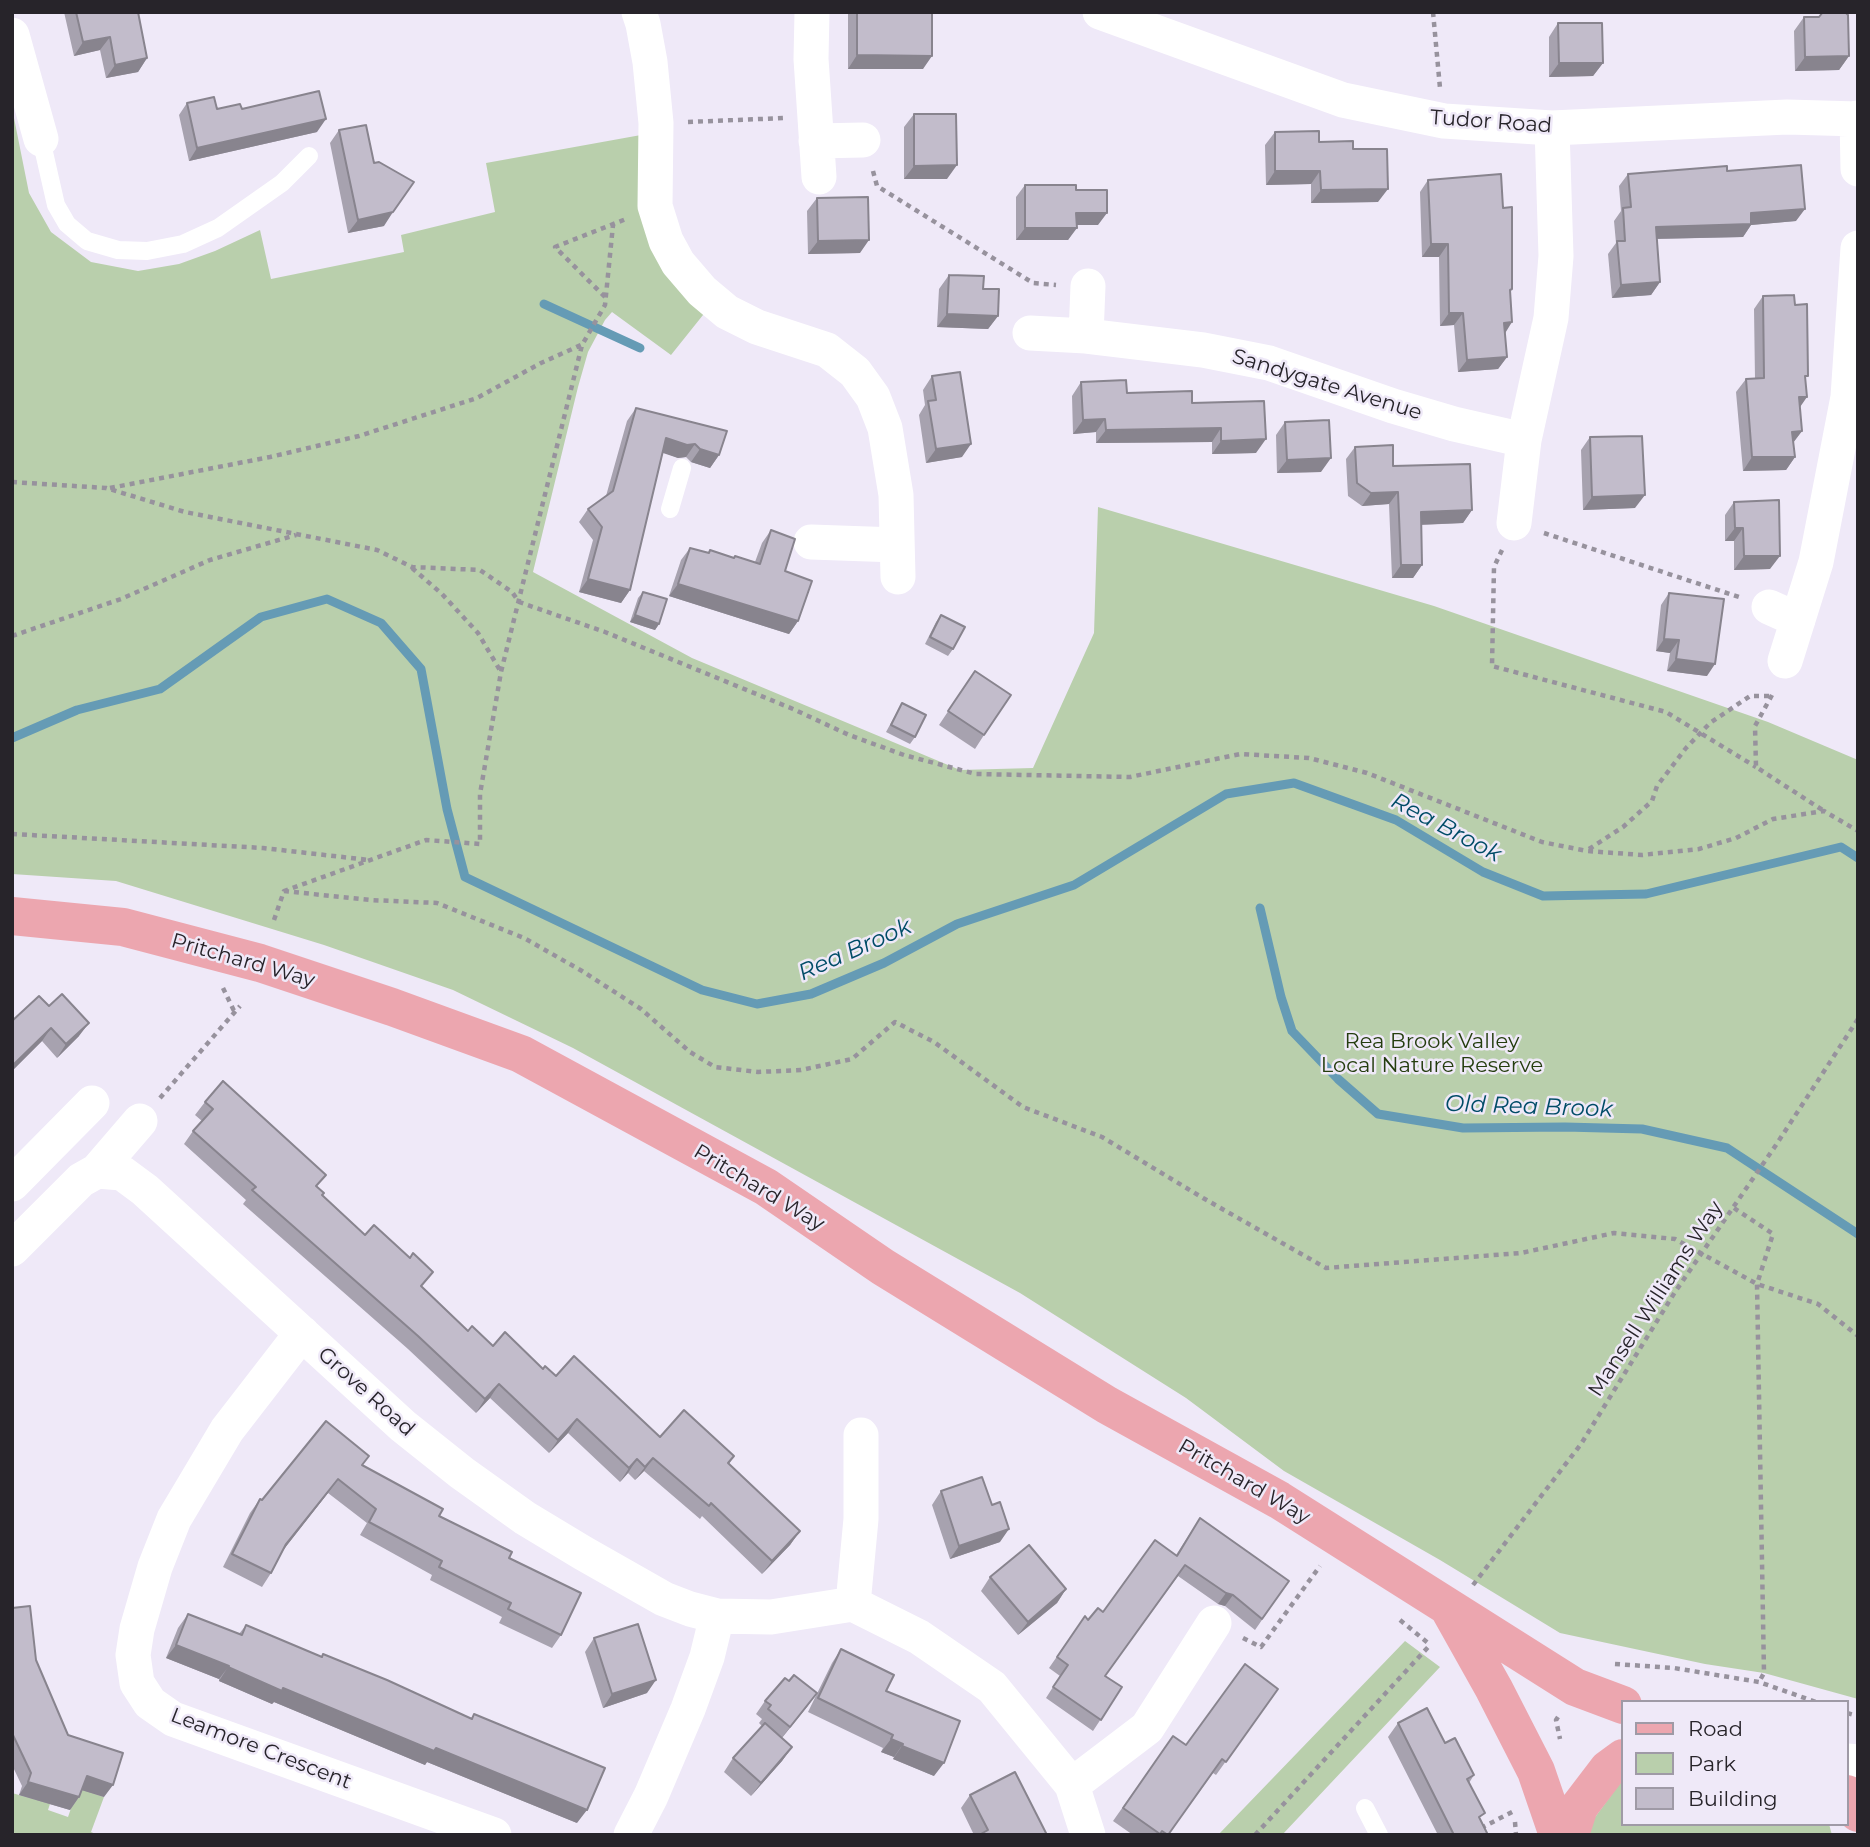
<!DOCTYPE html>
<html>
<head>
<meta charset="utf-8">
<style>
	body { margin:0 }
	#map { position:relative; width:1870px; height:1847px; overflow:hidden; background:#efe9f8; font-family:Montserrat,sans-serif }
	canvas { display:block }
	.frame { position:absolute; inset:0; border:14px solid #27242a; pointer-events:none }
	.legend { position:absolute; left:1621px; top:1700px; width:228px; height:126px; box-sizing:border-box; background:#efe9f8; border:2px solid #9f9aa6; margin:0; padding:9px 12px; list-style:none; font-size:21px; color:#27242a }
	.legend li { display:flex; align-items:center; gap:14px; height:35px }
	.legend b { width:35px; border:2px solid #9f9aa6 }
</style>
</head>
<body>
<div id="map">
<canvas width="1870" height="1847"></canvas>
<div class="frame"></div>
<ul class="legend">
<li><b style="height:9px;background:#eca6af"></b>Road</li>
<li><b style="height:19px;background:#b9cfac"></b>Park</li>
<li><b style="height:19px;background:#c2bccb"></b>Building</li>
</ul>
</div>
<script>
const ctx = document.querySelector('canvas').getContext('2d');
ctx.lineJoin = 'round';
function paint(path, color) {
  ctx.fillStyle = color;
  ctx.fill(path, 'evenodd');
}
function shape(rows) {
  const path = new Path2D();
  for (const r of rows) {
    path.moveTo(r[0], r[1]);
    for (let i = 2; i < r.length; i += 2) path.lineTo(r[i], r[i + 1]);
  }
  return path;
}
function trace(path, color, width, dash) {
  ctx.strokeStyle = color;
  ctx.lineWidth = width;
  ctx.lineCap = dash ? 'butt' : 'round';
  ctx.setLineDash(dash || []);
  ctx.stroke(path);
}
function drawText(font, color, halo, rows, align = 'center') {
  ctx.font = font + ' Montserrat,sans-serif';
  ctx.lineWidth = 5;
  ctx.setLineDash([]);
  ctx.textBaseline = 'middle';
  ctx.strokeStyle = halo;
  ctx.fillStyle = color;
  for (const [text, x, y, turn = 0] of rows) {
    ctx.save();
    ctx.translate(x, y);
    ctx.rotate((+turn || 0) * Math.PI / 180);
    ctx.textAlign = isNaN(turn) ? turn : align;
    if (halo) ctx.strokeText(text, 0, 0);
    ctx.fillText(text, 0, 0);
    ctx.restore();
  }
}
paint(shape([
	[12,108,29,193,51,232,91,262,138,271,179,264,215,251,260,230,271,279,404,252,401,235,495,212,486,163,641,135,707,310,671,355,612,312,605,320,588,352,578,387,533,572,692,658,960,770,1033,768,1094,633,1098,507,1434,606,1768,722,1858,760,1858,1699,1764,1673,1705,1664,1560,1633,1440,1560,1284,1471,1186,1398,1020,1293,573,1048,453,990,324,945,116,881,12,874],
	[1405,1641,1440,1667,1282,1835,1218,1835],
	[60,1773,48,1810,68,1817,78,1788,104,1797,91,1832,98,1835,12,1835,12,1793,37,1800],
	[1623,1779,1623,1824,1829,1824,1832,1835,1582,1835]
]), '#b9cfac');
trace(shape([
	[544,304,640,348],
	[12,738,77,710,160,689,261,617,327,599,381,623,421,669,447,809,465,877,702,990,757,1004,811,994,884,963,957,924,1074,885,1226,794,1294,783,1396,820,1483,872,1543,896,1646,894,1841,847,1858,858],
	[1260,908,1281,997,1292,1031,1338,1079,1378,1114,1463,1128,1565,1127,1642,1129,1727,1148,1858,1234]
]), '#659bb5', 9);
trace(shape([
	[1433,12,1440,88],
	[688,122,784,118],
	[873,171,877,186,1033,283,1056,285],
	[605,297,555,247,626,219],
	[12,482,106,488,185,512,377,550,412,567,480,570,512,592,519,602,605,632,793,709,849,735,904,755,976,774,1130,777,1240,754,1309,758,1367,773,1542,842,1587,851,1642,855,1699,849,1736,838,1773,819,1824,811,1858,831],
	[110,488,270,457,359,436,477,398,541,363,581,345],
	[1544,533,1739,597],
	[1502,550,1494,567,1492,666,1666,712,1756,767],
	[412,568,442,594,478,633,501,672],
	[12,636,121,599,210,560,296,535],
	[1772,695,1755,726,1756,767,1824,811],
	[12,834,263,848,369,860],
	[1589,849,1623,827,1652,801,1657,786,1686,748,1710,723,1750,696,1772,696],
	[284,891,370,900,437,903,524,938,582,971,641,1009,690,1052,715,1067,758,1072,801,1070,852,1059,895,1022,934,1042,1023,1107,1102,1137,1203,1198,1326,1268,1521,1253,1614,1233,1675,1239,1757,1284,1818,1304,1858,1336],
	[274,920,284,891,426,840,480,844,480,794,501,672,582,345,605,305,613,225],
	[223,988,235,1013],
	[160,1098,240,1006],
	[1734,1208,1773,1234,1757,1284,1764,1673,1759,1682],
	[1473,1585,1581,1444,1675,1292,1776,1145,1858,1019],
	[1400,1620,1428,1643],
	[1243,1638,1261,1647,1320,1566],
	[1615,1664,1674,1668,1759,1682,1816,1702],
	[1847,1713,1858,1716],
	[1558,1717,1556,1720,1560,1739],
	[1515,1822,1516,1835],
	[1481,1828,1514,1811],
	[1255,1835,1430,1645]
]), '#97929d', 4.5, [5, 5]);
trace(shape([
	[41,139,56,205,67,224,87,241,118,250,147,251,183,244,218,228,282,183,309,156],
	[670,509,682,468],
	[1365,1808,1379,1835]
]), '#fff', 18);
trace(shape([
	[639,12,643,24,650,62,656,123,655,206,666,241,678,263,702,291,727,312,757,327,827,350,855,372,873,397,885,428,896,495,898,577],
	[812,12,811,59,819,177],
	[1100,12,1343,100,1444,121,1552,128,1787,117,1858,119],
	[12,35,41,139],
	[1857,118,1858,169],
	[816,141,863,140],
	[1030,333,1086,336,1203,350,1269,363,1393,406,1454,424,1524,440],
	[1086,336,1088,286],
	[1514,523,1524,440,1551,318,1556,256,1552,128],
	[811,542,897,545],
	[1769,607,1798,620],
	[1785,661,1816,562,1848,397,1858,248],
	[97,1171,122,1173,145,1190,403,1426,462,1473,525,1518,583,1553,664,1599,690,1609,717,1616,771,1617,853,1604,919,1637,992,1687,1072,1785,1088,1835],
	[12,1184,92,1103],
	[12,1249,81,1180,97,1171,140,1121],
	[302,1333,227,1430,174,1519,155,1567,137,1629,133,1655,137,1683,150,1703,173,1719,494,1835],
	[853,1604,861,1519,861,1435],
	[1847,1761,1858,1762],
	[1072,1785,1147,1728,1214,1623],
	[631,1835,651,1796,688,1709,707,1657,717,1616]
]), '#fff', 35);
trace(shape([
	[12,916,123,927,260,963,392,1007,521,1054,766,1187,883,1267,1107,1405,1279,1500,1575,1687,1623,1705],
	[1448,1607,1494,1689,1536,1771,1558,1835],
	[1847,1794,1858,1813],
	[1570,1835,1579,1807,1608,1769,1623,1758]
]), '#eca6af', 38);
paint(shape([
	[64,12,138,12,147,58,138,72,106,78,100,50,74,56],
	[848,12,932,12,923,69,848,69],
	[1804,17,1819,17,1849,56,1839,70,1795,71,1794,31],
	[1558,23,1603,63,1593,76,1549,77,1549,37],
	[187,103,217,109,242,109,317,132,189,161,179,115],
	[914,114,947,179,904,179,904,127],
	[339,130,384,226,348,233,330,143],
	[1275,132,1353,149,1378,202,1311,203,1311,184,1266,185,1265,145],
	[1727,171,1796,221,1751,225,1743,237,1657,239,1660,282,1651,295,1612,298,1608,254,1616,243,1614,221,1621,211,1619,186,1628,174],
	[1428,180,1510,292,1505,333,1507,357,1498,369,1458,372,1454,325,1440,326,1439,257,1422,257,1420,192],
	[1025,185,1076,190,1098,225,1077,225,1068,240,1016,240,1016,197],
	[817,198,860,253,808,254,807,211],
	[949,275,983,289,998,316,988,329,937,327,939,289],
	[1763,296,1795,305,1806,379,1800,407,1802,431,1793,443,1795,457,1786,470,1743,471,1736,392,1746,379,1755,379,1754,309],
	[932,376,962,457,926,463,919,415,925,405,923,390],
	[1081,382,1127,393,1192,403,1256,453,1212,454,1212,442,1096,443,1096,432,1073,434,1072,396],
	[636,408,719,455,710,468,691,462,686,457,678,458,663,452,630,590,621,603,579,592,593,540,579,522,588,509,606,496,627,421],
	[1285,422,1321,472,1277,473,1276,435],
	[1590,437,1635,508,1583,510,1581,450],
	[1355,447,1472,510,1463,523,1421,525,1422,565,1413,578,1392,578,1389,504,1362,506,1348,496,1346,459],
	[1734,502,1770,569,1734,570,1734,541,1725,541,1725,515],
	[771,530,785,571,798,621,789,634,669,596,681,560,690,548,708,553,710,550,733,558,735,556,755,562,762,543],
	[643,592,659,624,655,630,630,622,638,598],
	[1669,593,1707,676,1667,671,1670,653,1656,651,1661,605],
	[941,615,953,649,948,656,925,644,936,622],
	[975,671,984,735,975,749,939,725],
	[902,703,915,737,910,744,886,732,898,710],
	[49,1006,79,1036,57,1058,42,1041,12,1071,12,1021],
	[205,1102,318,1187,322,1195,468,1331,493,1346,543,1369,660,1437,734,1456,729,1464,800,1531,790,1545,762,1574,702,1516,700,1519,644,1471,635,1480,628,1473,620,1482,568,1433,549,1453,490,1398,476,1413,408,1349,243,1204,246,1200,184,1144,193,1131,202,1121,195,1115],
	[362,1466,439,1516,509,1558,561,1635,552,1648,499,1623,502,1617,430,1580,432,1575,360,1535,367,1523,328,1493,284,1549,271,1573,262,1587,223,1567,250,1513,260,1499,262,1500],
	[941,1491,992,1505,1000,1542,950,1559,932,1505],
	[1200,1518,1289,1581,1255,1630,1225,1606,1218,1604,1178,1576,1105,1676,1122,1687,1093,1731,1046,1698,1060,1676,1049,1668,1085,1616,1088,1620,1103,1612,1176,1555],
	[990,1577,1066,1589,1057,1603,1018,1635,981,1591],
	[12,1608,36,1660,68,1735,104,1797,82,1790,79,1797,70,1810,19,1795,22,1786,12,1765],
	[188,1614,239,1634,246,1625,321,1657,323,1654,471,1718,474,1714,577,1823,427,1762,425,1765,274,1702,272,1704,219,1681,219,1679,166,1658,178,1628],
	[594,1638,647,1693,603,1708,585,1652],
	[841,1649,886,1691,934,1776,893,1759,894,1757,881,1752,883,1748,808,1712,832,1663],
	[789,1681,817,1693,782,1738,792,1747,782,1761,751,1796,724,1772,733,1758,762,1726,759,1723,762,1719,756,1714,765,1701],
	[1278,1689,1216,1775,1213,1773,1168,1835,1133,1835,1113,1821,1173,1736,1186,1745],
	[1398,1723,1445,1743,1474,1775,1469,1783,1480,1820,1488,1835,1438,1835,1388,1737],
	[970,1795,1047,1835,974,1835,961,1808]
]), '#a7a2af');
paint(shape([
	[110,37,100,50,74,56,83,42],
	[857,55,932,56,923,69,848,69],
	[1849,56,1839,70,1795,71,1805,57],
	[147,58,138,72,106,78,115,65],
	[1559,63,1603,63,1593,76,1549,77],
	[326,119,317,132,189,161,197,148],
	[957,165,947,179,904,179,914,166],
	[1275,171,1320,171,1311,184,1266,185],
	[1388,189,1378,202,1311,203,1321,190],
	[1805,209,1796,221,1751,225,1743,237,1647,239,1656,227,1751,213],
	[393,212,384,226,348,233,358,220],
	[1076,213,1107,213,1098,225,1068,225],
	[1025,228,1077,228,1068,240,1016,240],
	[869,240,860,253,808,254,818,241],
	[1431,244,1448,244,1439,257,1422,257],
	[1660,282,1651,295,1612,298,1621,285],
	[1449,313,1463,313,1454,325,1440,326],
	[947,314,998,316,988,329,937,327],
	[1512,322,1504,335,1504,323],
	[1507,357,1498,369,1458,372,1467,360],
	[1799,397,1807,397,1798,410],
	[1105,419,1096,432,1073,434,1083,420],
	[1221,428,1212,442,1096,443,1106,430],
	[1802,431,1792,444,1792,432],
	[666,438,695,444,686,457,678,458,657,451],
	[1266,439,1256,453,1212,454,1221,441],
	[971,444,962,457,926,463,936,449],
	[700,449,719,455,710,468,691,462],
	[1752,457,1795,457,1786,470,1743,471],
	[1331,458,1321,472,1277,473,1287,460],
	[1398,492,1389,504,1362,506,1371,493],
	[1645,495,1635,508,1583,510,1592,497],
	[1472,510,1463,523,1412,525,1421,512],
	[1735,528,1743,528,1734,541,1725,541],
	[1744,556,1780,556,1770,569,1734,570],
	[1401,565,1422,565,1413,578,1392,578],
	[588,579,630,590,621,603,579,592],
	[678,584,798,621,789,634,669,596],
	[635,615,659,624,655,630,630,622],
	[1664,639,1679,640,1670,653,1656,651],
	[1676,659,1715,664,1707,676,1667,671],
	[89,1023,79,1036,57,1058,66,1044],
	[51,1028,42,1041,12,1071,12,1066],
	[499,1384,490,1398,476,1413,485,1399],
	[577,1419,568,1433,549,1453,558,1440],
	[653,1458,644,1471,635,1480,645,1467],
	[637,1459,628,1473,620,1482,629,1468],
	[338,1479,328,1493,277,1558,286,1544],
	[1009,1529,1000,1542,950,1559,959,1546],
	[800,1531,790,1545,762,1574,772,1561],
	[1066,1589,1057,1603,1018,1635,1028,1622],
	[1226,1593,1233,1595,1225,1606,1218,1604],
	[176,1645,229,1666,219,1679,166,1658],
	[228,1667,283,1688,436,1748,587,1810,577,1823,427,1762,425,1765,274,1702,272,1704,219,1681],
	[656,1680,647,1693,603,1708,612,1694],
	[817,1693,807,1707,780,1740,790,1727],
	[891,1739,903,1744,894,1757,881,1752],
	[902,1746,944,1763,934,1776,893,1759],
	[792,1747,782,1761,751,1796,761,1783],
	[87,1776,113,1785,104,1797,78,1789],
	[28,1782,79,1797,70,1810,19,1795]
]), '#88848e');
const building = shape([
	[76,12,138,12,147,58,115,65,110,37,83,42,76,12],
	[857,12,932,12,932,56,857,55,857,12],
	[1823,12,1845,12,1848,15,1849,56,1805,57,1804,17,1819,17,1823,12],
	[1558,23,1602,23,1603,63,1559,63,1558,23],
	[319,91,326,119,197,148,187,103,214,97,217,109,240,104,242,109,319,91],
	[914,114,956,114,957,165,914,166,914,114],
	[366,125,374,163,379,162,414,182,393,212,358,220,339,130,366,125],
	[1319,131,1319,142,1353,141,1353,149,1387,149,1388,189,1321,190,1320,171,1275,171,1275,132,1319,131],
	[1801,165,1805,209,1751,213,1751,224,1656,227,1660,282,1621,285,1617,241,1625,241,1623,208,1631,207,1628,174,1727,166,1727,171,1801,165],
	[1501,174,1503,208,1512,207,1512,289,1510,290,1512,322,1504,323,1507,357,1467,360,1463,313,1449,313,1448,244,1431,244,1428,180,1501,174],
	[1025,185,1076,185,1076,190,1107,190,1107,213,1076,213,1077,228,1025,228,1025,185],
	[868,197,869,240,818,241,817,198,868,197],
	[949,275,984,276,983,289,999,289,998,316,947,314,949,275],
	[1794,295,1795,305,1807,304,1808,376,1805,376,1807,397,1799,397,1802,431,1792,432,1795,457,1752,457,1746,379,1764,378,1763,296,1794,295],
	[960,372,971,444,936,449,928,401,936,400,932,376,960,372],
	[1126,380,1127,393,1192,391,1192,403,1264,401,1266,439,1221,441,1221,428,1106,430,1105,419,1083,420,1081,382,1126,380],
	[636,408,727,431,719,455,700,449,695,444,687,445,666,438,630,590,588,579,602,527,588,509,613,491,636,408],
	[1329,420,1331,458,1287,460,1285,422,1329,420],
	[1642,436,1645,495,1592,497,1590,437,1642,436],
	[1393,445,1393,466,1470,464,1472,510,1421,512,1422,565,1401,565,1398,492,1371,493,1357,483,1355,447,1393,445],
	[1779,500,1780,556,1744,556,1743,528,1735,528,1734,502,1779,500],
	[771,530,795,539,785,571,812,581,798,621,678,584,690,548,709,553,710,550,734,558,735,556,760,564,771,530],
	[643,592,667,599,659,624,635,615,643,592],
	[1669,593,1724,599,1715,664,1676,659,1679,640,1664,639,1669,593],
	[941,615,965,627,953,649,930,637,941,615],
	[975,671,1011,695,984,735,948,711,975,671],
	[902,703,926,715,915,737,891,725,902,703],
	[62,994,89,1023,66,1044,51,1028,12,1066,12,1021,39,996,49,1006,62,994],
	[223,1081,326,1175,316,1186,324,1193,322,1195,365,1235,374,1225,410,1258,413,1253,433,1272,421,1286,468,1331,472,1326,493,1346,505,1332,543,1369,545,1366,556,1376,574,1356,660,1437,684,1410,734,1456,728,1463,800,1531,772,1561,711,1503,709,1506,653,1458,645,1467,637,1459,629,1468,577,1419,558,1440,499,1384,485,1399,418,1336,252,1190,256,1187,193,1131,213,1109,205,1102,223,1081],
	[326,1421,369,1456,362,1465,443,1509,439,1516,512,1552,509,1558,581,1593,561,1635,508,1609,511,1603,439,1567,442,1561,369,1522,376,1509,338,1479,286,1544,271,1573,232,1554,260,1499,262,1500,326,1421],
	[982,1477,992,1505,1000,1502,1009,1529,959,1546,941,1491,982,1477],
	[1200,1518,1289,1581,1262,1619,1233,1595,1226,1593,1185,1565,1105,1676,1122,1687,1101,1720,1053,1687,1068,1665,1057,1657,1085,1616,1088,1620,1098,1608,1103,1612,1155,1540,1177,1556,1200,1518],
	[1029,1545,1066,1589,1028,1622,990,1577,1029,1545],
	[30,1606,36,1660,68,1735,123,1753,113,1785,87,1776,79,1797,28,1782,31,1773,12,1733,12,1608,30,1606],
	[188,1614,242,1635,246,1625,322,1657,323,1654,387,1680,472,1719,474,1714,605,1768,587,1810,436,1748,434,1751,283,1688,282,1691,228,1667,229,1666,176,1645,188,1614],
	[638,1624,656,1680,612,1694,594,1638,638,1624],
	[841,1649,894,1675,886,1691,960,1721,944,1763,902,1746,903,1744,891,1739,893,1735,818,1698,841,1649],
	[1245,1664,1278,1689,1226,1762,1222,1759,1168,1835,1162,1831,1160,1834,1123,1808,1173,1736,1186,1745,1245,1664],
	[794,1675,817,1693,790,1727,768,1709,771,1705,765,1701,785,1678,789,1681,794,1675],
	[1427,1708,1445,1743,1455,1738,1474,1775,1467,1779,1485,1813,1479,1817,1488,1835,1454,1835,1398,1723,1427,1708],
	[765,1723,792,1747,761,1783,733,1758,765,1723],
	[1015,1772,1047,1835,979,1835,988,1830,970,1795,1015,1772]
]);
paint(building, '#c2bccb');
trace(building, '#88848e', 2);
drawText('21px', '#27242a', '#efe9f8', [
	["Tudor Road",1491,122,4],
	["Sandygate Avenue",1327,385,17],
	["Pritchard Way",243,961,16],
	["Pritchard Way",759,1188,31],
	["Mansell Williams Way",1656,1299,-57],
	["Grove Road",366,1392,42],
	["Pritchard Way",1244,1482,30],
	["Leamore Crescent",261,1749,21]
]);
drawText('21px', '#243d0e', '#efe9f8', [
	["Rea Brook Valley",1432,1042],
	["Local Nature Reserve",1432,1066]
]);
drawText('italic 23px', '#004c67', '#efe9f8', [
	["Rea Brook",1446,828,28],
	["Rea Brook",855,950,-24],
	["Old Rea Brook",1529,1107,2]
]);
</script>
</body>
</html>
